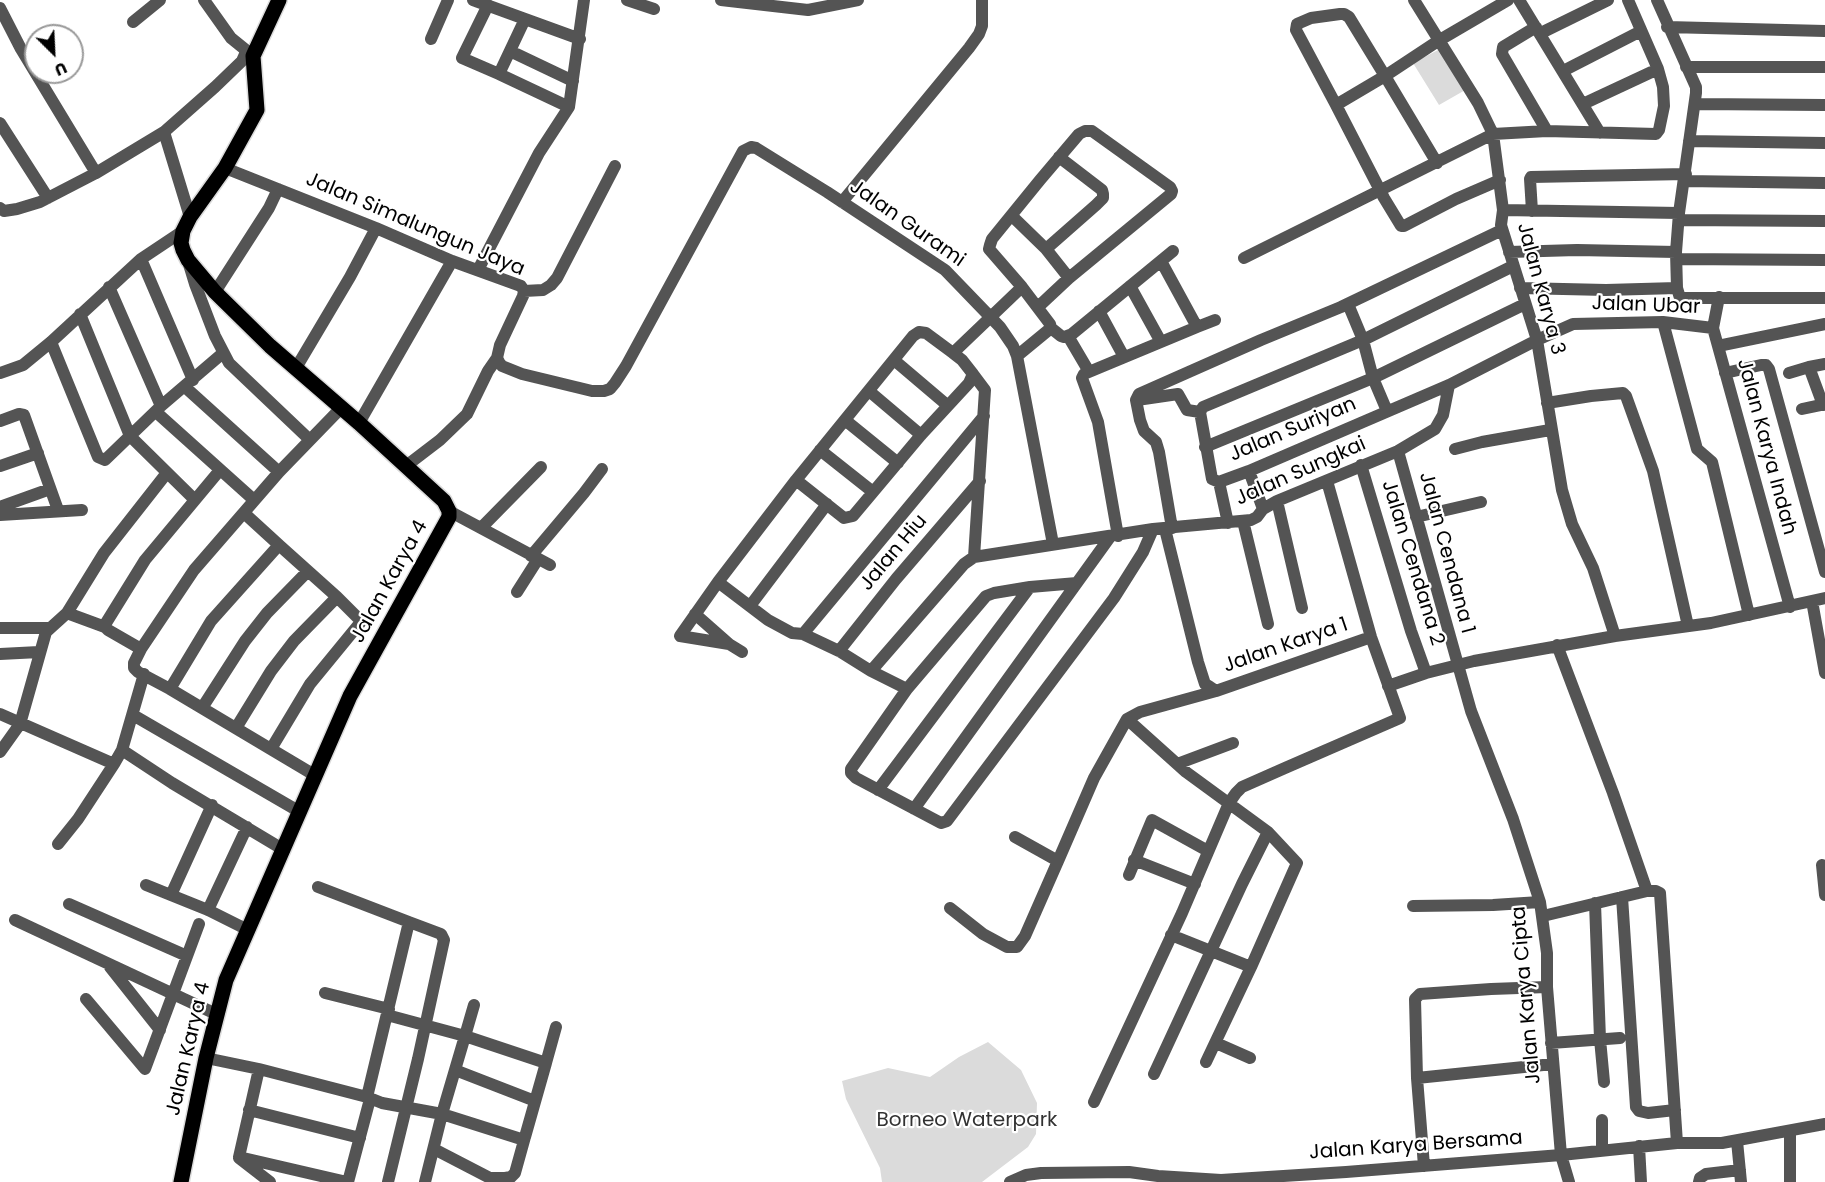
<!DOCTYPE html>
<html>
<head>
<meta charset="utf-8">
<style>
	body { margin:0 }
	#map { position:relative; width:1825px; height:1182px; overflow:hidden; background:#fff; font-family:Poppins,sans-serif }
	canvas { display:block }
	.north { position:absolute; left:24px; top:24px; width:60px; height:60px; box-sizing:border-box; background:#fff; border:2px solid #999; border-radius:50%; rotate:156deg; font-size:16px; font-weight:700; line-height:24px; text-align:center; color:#000 }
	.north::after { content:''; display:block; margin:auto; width:21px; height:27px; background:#000; clip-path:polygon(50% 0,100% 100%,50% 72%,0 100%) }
</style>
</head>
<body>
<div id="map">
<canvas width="1825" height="1182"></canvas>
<div class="north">U</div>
</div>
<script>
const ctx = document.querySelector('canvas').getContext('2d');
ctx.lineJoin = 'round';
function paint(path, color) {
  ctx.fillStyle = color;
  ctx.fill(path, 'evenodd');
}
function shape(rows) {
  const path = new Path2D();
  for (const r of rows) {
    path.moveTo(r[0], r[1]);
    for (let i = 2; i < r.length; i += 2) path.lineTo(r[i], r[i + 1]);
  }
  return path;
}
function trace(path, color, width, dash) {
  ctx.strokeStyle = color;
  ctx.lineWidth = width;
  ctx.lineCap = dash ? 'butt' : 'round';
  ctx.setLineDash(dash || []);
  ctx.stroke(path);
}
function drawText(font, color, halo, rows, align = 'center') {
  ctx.font = font + ' Poppins,sans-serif';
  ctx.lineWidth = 4.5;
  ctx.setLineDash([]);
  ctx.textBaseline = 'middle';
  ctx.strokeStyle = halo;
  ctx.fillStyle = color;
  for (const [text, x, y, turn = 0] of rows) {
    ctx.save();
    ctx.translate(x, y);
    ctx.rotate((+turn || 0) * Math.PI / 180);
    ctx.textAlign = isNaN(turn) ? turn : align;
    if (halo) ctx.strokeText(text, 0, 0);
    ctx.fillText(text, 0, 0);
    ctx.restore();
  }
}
paint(shape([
	[1440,49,1467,89,1439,105,1413,63],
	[988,1042,1021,1070,1037,1103,1036,1134,1028,1147,982,1182,882,1182,880,1168,846,1099,842,1081,888,1068,930,1077,959,1057]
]), '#dbdbdb');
const major = shape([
	[181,1182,206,1058,226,980,350,696,449,517,449,511,444,501,359,423,270,346,215,292,188,260,183,250,181,243,183,231,190,217,225,168,257,110,253,56,279,0]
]);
trace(major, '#dbdbdb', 18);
trace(shape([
	[204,0,231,38,252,55],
	[473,0,580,39],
	[627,0,654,9],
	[721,0,808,10,858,0],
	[1414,0,1478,103,1493,134,1503,210,1501,225,1537,340,1562,490,1572,524,1593,568,1615,636],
	[1519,0,1600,133],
	[1657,0,1696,87,1696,93,1679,213,1676,252,1677,288],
	[488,5,462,58,499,74,525,19],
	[0,8,21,49,96,173],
	[133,22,160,0],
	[1536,27,1503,47,1502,54,1547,131],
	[1667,27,1825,31],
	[1541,33,1608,0],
	[431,39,448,0],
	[510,51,573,81],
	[1686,67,1825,67],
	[1563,71,1641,31],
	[499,74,569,107],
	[1583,104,1658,69,1628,0],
	[1696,104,1825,105],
	[1336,105,1384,198,1401,226,1404,226,1456,199,1500,180],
	[0,123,48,198],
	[164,132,190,217],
	[1689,141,1825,143],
	[1437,163,1385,76,1349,17,1344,14,1340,14,1311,18,1297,24,1296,30,1336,105,1385,76,1438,41,1508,0],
	[225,168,376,228,452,261,521,286,524,291,523,296,500,345,497,358,499,362,502,366,522,374,592,391,604,391,610,389,615,383,626,366,743,151,751,147,756,148,827,192,945,270,1000,327,1013,346,1017,356,1053,544],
	[1685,181,1825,183],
	[842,202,969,48,979,34,982,26,982,0],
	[0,208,4,211,17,209,40,202,96,173,164,132,215,87,242,61,246,52],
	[1503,210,1679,213],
	[1532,211,1530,179,1531,177,1686,174],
	[1012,216,1046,249,1069,278],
	[1679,220,1825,221],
	[1046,249,1096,205,1103,198,1103,194,1102,190,1059,157],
	[1509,252,1577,250,1676,252],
	[1244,258,1493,134,1547,131,1656,134,1659,130,1664,106,1663,87,1658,69],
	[141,259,193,380],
	[1677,259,1825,260],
	[188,261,195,284,215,336,229,363,310,440],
	[1161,261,1197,327,1215,320],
	[1513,266,1363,340,1203,407,1200,412,1212,479,1219,482,1249,471,1449,385,1537,340,1573,324,1663,322,1713,328],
	[478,270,539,153,569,107,584,0],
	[1130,286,1161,342],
	[109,287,161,406],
	[1022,287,989,249,990,245,992,239,1040,180,1079,134,1085,131,1092,131,1170,187,1172,191,1171,194,1069,278,1038,307],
	[1520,288,1606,290,1677,288,1680,298,1825,298],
	[524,291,543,290,551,285,557,278,615,166],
	[215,292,269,208,278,189],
	[1719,297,1713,328,1790,607],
	[1348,304,1363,340,1373,378,1387,411],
	[1099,311,1124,357],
	[80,314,130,436,195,500],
	[1663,322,1697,449,1712,462,1749,615],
	[1051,328,1061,336,1064,337,1072,334,1173,251],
	[1068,336,1088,370],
	[51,342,98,457,105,460,161,406,223,353],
	[1718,346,1825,324],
	[894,360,947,405],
	[296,368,350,277,376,228],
	[0,373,23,365,51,342,141,259,183,231],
	[1725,373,1761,365,1766,365,1769,369,1825,572],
	[1789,373,1809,367],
	[973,374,985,390,974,557],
	[185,387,279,472],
	[869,391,921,435],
	[1137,400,1178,394,1187,410,1200,412],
	[1547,403,1591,396,1623,393,1626,396,1653,471,1688,626],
	[1823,405,1809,367,1825,364],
	[1802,409,1825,404],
	[156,412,254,500],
	[845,420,898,463],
	[0,421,19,414,24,415,58,510],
	[359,423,452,261],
	[1205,447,1373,378,1525,304],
	[1455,449,1482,442,1550,430],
	[820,450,873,492],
	[1398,451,1471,711,1513,819,1540,902,1547,953,1547,987,1561,1155,1569,1182],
	[1361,465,1411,631,1426,673],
	[0,466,38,453],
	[406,466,440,440,467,414,488,371,497,358],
	[1249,471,1263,509],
	[796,480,844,518,853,516,921,435,969,383,973,374,962,360,953,353,1022,287,1050,324,1051,328,1017,356],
	[1219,482,1228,523],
	[1277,501,1302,608],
	[0,507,50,489],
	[449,511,550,565],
	[244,513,279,545],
	[0,515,82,510],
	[1416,517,1481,502],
	[1243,521,1268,624],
	[482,527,541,467],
	[1172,528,1159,452,1156,442,1144,431,1140,420,1136,400,1139,394,1261,340,1341,307,1502,230],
	[1165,529,1198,662,1205,684,1210,687,1216,691,1371,637],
	[1118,536,1098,422,1082,378,1084,374,1197,327],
	[531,556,584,493,602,469],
	[718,582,680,636,729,644,742,652],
	[1030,587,994,593,986,596,907,689,851,769,851,773,856,778,941,823,947,821,1114,598,1143,552,1153,529],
	[517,592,538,559],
	[1812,601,1825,673],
	[750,606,827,504],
	[695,614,729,644],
	[105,627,67,613,104,553,166,474],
	[0,628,50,628],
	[803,634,792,633,768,620,718,582,796,480,913,336,919,332,926,333,953,353],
	[1557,645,1613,793,1647,891],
	[141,649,108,630,105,627,106,623,145,560,220,470],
	[839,651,896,579,980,481],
	[0,654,39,652],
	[871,671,964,564,974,557,1153,529,1251,520,1257,517,1263,509,1277,501,1398,451,1435,429,1443,415,1449,385],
	[1388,686,1426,673,1474,661,1615,636,1711,623,1825,598],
	[170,689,211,621,279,545,337,597,359,619,360,623,310,684,271,749],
	[907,689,871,671,839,651,803,634,984,416],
	[202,708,245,641,267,613,308,571],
	[0,714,114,764,122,750,144,674],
	[133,715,300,812],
	[236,728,271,671,294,641,337,597],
	[122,750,172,783,284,850],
	[0,752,20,724,46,632,67,613],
	[1177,764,1233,743],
	[316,776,170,689,138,672,134,668,134,663,141,649,194,570,279,472,342,407],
	[878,790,1030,587,1077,583],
	[914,809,1110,537],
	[1015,837,1058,861,1094,778,1127,719],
	[58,844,78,819,114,764],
	[1134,860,1195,884],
	[1822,865,1825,895],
	[1129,875,1152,820,1208,851],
	[146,885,208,910,248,930],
	[171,895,212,805],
	[1622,897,1636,1107,1639,1111,1648,1113,1675,1110],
	[1595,903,1600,1039,1604,1082],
	[69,904,187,956],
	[1413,906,1493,905,1540,902],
	[950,908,983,934,1007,947,1017,947,1025,936,1058,861],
	[208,910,247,827],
	[1543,916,1647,891,1656,891,1660,893,1677,1143],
	[15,920,216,1014],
	[1171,935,1251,967],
	[110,967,160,1030],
	[325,993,389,1009],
	[86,999,145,1069,199,924],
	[387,1015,465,1036,474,1005],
	[1216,1043,1250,1058],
	[1551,1043,1620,1038],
	[206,1058,259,1069,367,1097,409,922,318,887],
	[1206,1062,1251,967,1297,863,1268,832,1186,772,1127,719,1140,712,1216,691],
	[546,1063,556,1027],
	[455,1070,535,1101],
	[1154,1074,1242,884,1268,832],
	[1417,1078,1553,1064],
	[367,1097,382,1103,442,1114,521,1139,525,1137,546,1063,465,1036,442,1114,425,1182],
	[1094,1102,1182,913,1229,803,1236,793,1242,787,1285,768,1400,718,1371,637,1327,481],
	[249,1110,360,1138],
	[1790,1132,1790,1182],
	[1737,1141,1741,1182],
	[1639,1146,1641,1182],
	[434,1149,490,1178,505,1178,511,1177,515,1173,525,1137],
	[1602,1150,1602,1120],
	[239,1157,347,1182],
	[239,1157,259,1069],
	[239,1158,270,1182],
	[1424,1166,1417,1078,1415,999,1420,994,1491,989,1547,987],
	[348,1182,370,1099],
	[388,1182,418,1059,444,940,441,934,409,922],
	[1010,1182,1026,1175,1041,1173,1129,1172,1158,1176,1221,1180,1346,1172,1561,1155,1677,1143,1722,1143,1825,1124],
	[1699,1182,1700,1178,1706,1174,1740,1170]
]), '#545454', 12);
trace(major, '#000', 15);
drawText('20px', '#000', '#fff', [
	["Jalan Gurami",907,224,35],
	["Jalan Simalungun Jaya",415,225,23],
	["Jalan Karya 3",1540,289,75],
	["Jalan Ubar",1646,306,2],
	["Jalan Suriyan",1293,430,-23],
	["Jalan Karya Indah",1766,447,75],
	["Jalan Sungkai",1301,472,-24],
	["Jalan Hiu",894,553,-50],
	["Jalan Cendana 1",1446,553,75],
	["Jalan Cendana 2",1412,563,73],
	["Jalan Karya 4",390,582,-61],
	["Jalan Karya 1",1286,646,-19],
	["Jalan Karya Cipta",1527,995,-95],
	["Jalan Karya 4",189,1049,-77],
	["Jalan Karya Bersama",1416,1146,-4]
]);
drawText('20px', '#323232', '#fff', [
	["Borneo Waterpark",967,1121]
]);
</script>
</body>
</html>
